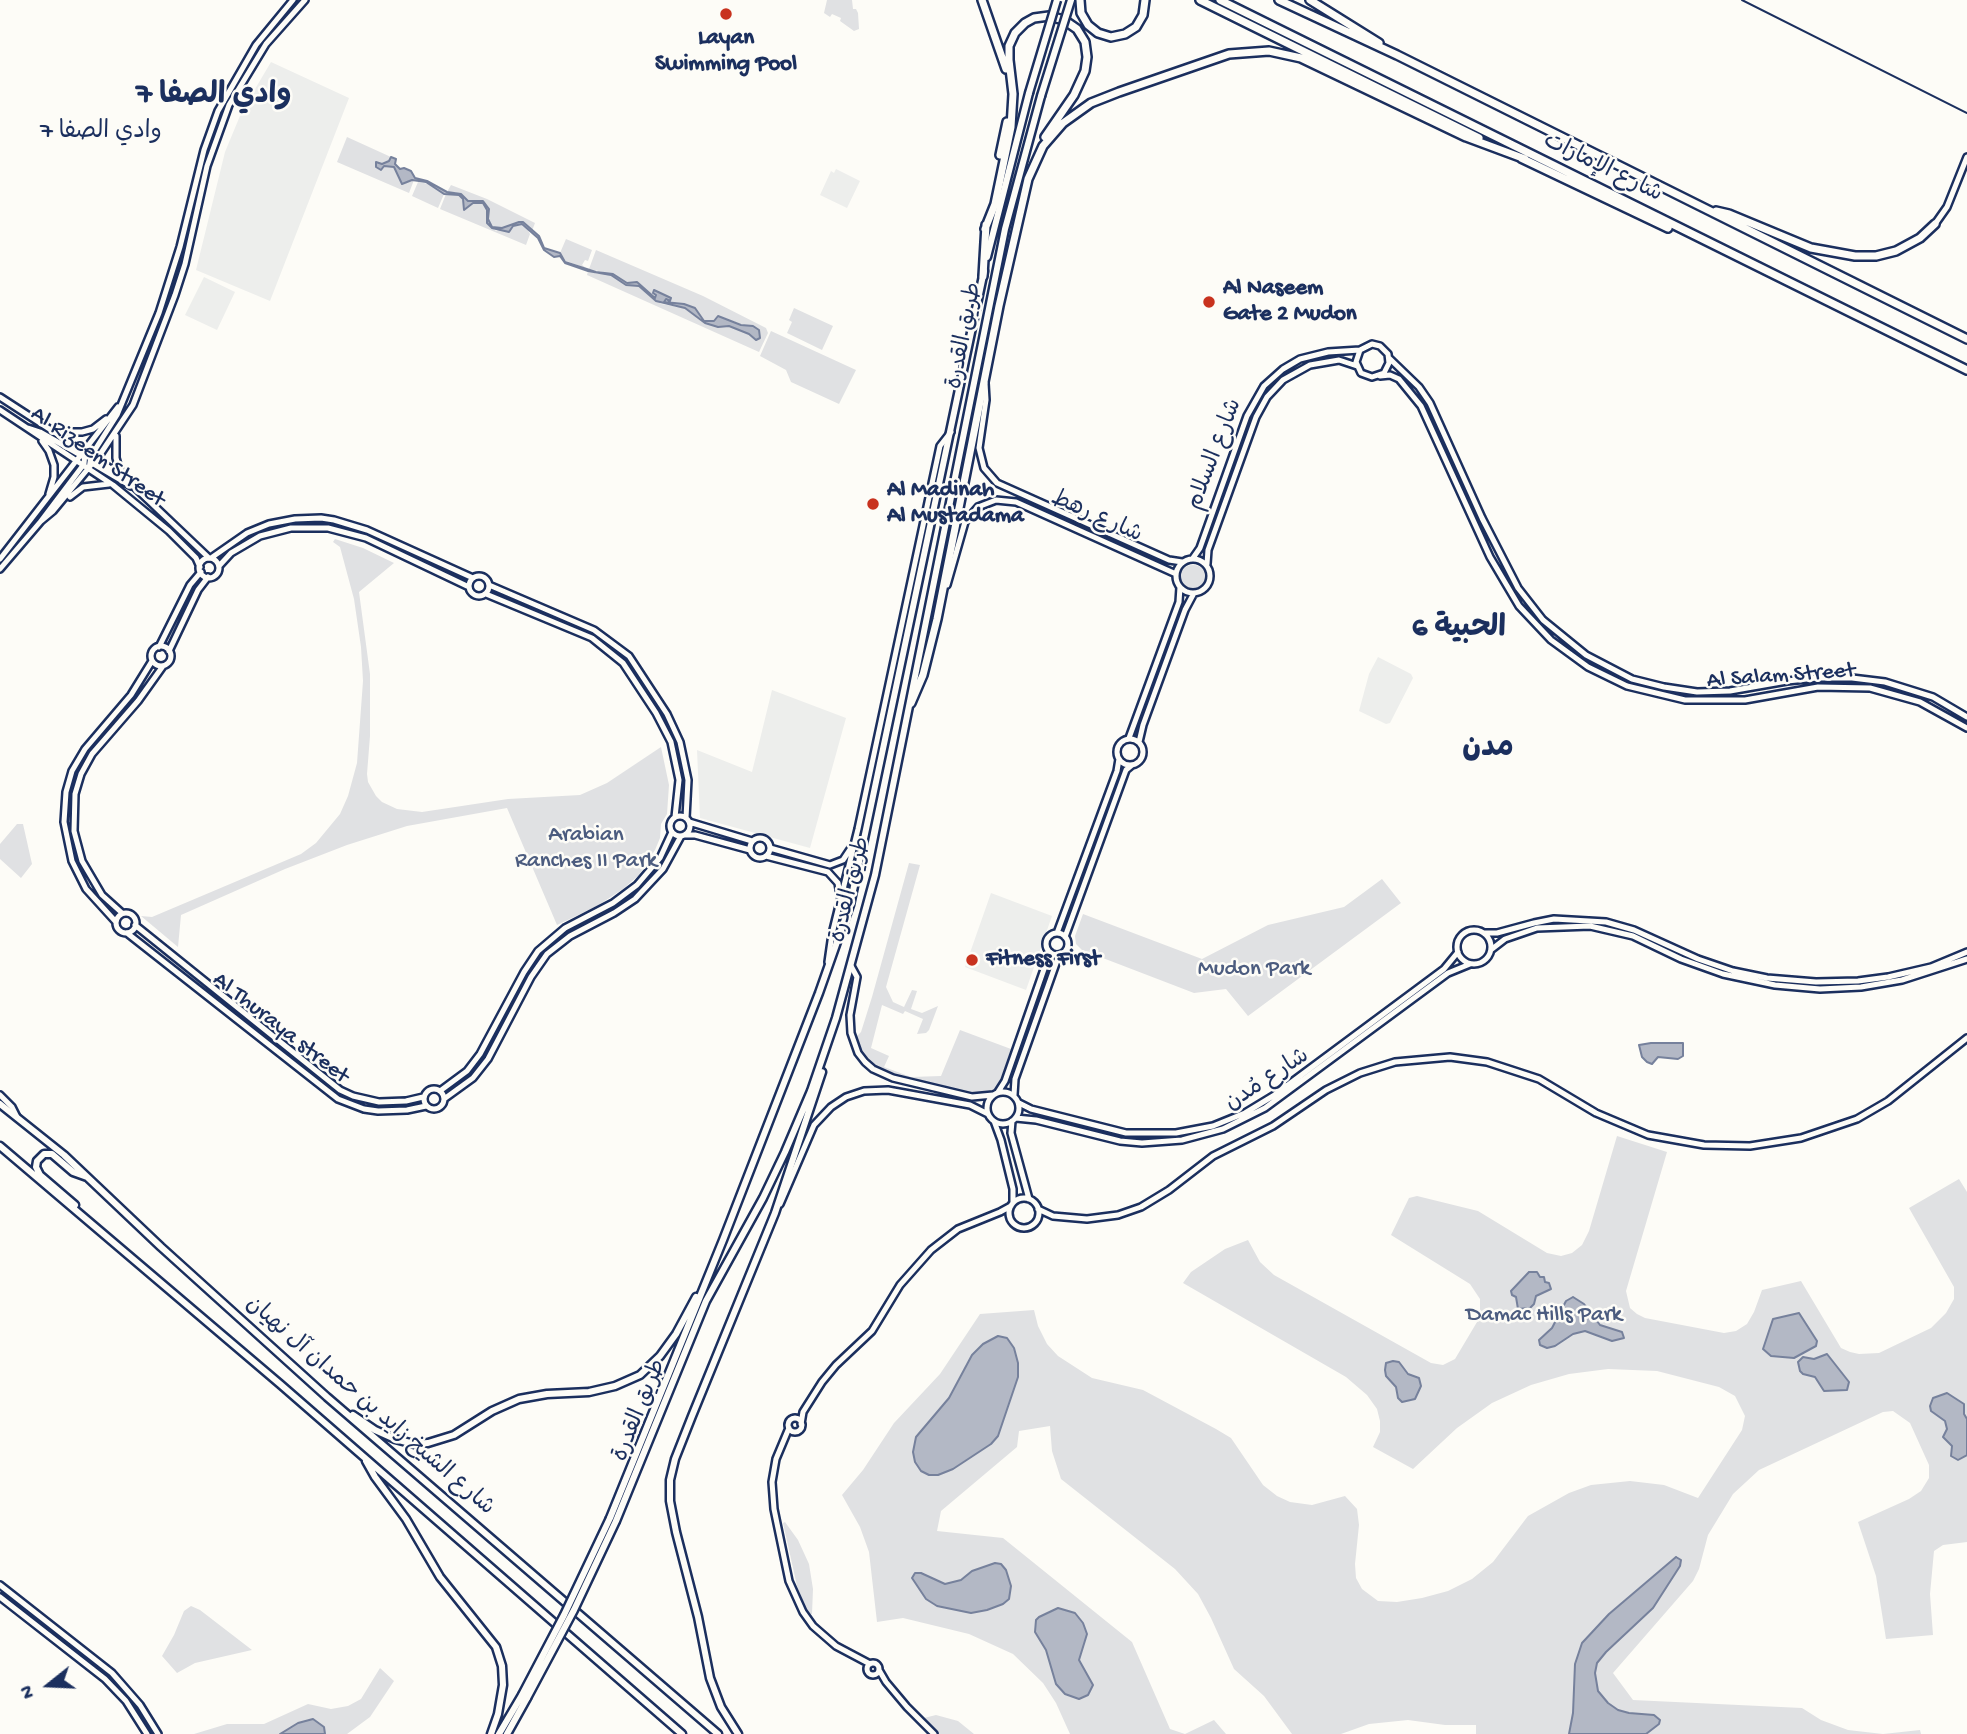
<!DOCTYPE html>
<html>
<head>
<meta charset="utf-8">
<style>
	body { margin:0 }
	#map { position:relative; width:1967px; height:1734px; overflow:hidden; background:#fdfcf7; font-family:"Gochi Hand",sans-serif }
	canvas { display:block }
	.north { position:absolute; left:14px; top:1650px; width:70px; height:70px; -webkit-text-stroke:5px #fdfcf7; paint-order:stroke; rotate:252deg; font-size:19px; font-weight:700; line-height:28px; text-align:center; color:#1b2f5e }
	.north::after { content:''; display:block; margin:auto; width:24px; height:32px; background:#1b2f5e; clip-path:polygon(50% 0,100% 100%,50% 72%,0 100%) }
</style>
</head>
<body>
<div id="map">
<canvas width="1967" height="1734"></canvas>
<div class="north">N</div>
</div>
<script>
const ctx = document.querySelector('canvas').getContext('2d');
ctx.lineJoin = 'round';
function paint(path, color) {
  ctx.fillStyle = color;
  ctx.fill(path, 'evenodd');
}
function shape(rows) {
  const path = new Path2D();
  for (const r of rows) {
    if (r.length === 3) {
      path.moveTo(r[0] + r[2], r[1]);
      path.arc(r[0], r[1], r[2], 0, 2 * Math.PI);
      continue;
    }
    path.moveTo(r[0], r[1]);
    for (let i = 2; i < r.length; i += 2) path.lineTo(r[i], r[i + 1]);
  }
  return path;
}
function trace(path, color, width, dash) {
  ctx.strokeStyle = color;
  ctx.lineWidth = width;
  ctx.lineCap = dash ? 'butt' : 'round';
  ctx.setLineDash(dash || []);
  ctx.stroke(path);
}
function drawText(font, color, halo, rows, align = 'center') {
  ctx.font = font + ' "Gochi Hand","Playpen Sans Arabic",sans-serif';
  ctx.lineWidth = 5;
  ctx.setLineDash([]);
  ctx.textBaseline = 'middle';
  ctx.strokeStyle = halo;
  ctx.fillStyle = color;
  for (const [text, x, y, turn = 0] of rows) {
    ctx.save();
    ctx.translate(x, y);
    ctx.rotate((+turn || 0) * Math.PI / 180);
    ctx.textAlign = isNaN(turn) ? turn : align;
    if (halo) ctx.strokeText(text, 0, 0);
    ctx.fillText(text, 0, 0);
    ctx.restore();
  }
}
paint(shape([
	[271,62,349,98,270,301,196,270,225,152,242,111],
	[836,169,860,181,847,208,820,195,831,171,834,173],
	[204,277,235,292,217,330,185,315],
	[1378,657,1411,674,1413,678,1390,723,1386,724,1359,711,1369,674],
	[772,690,846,718,810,848,700,818,697,750,752,772],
	[991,893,1052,916,1026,990,965,967]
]), '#edeeec');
paint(shape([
	[827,0,852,0,853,9,856,9,858,13,859,29,854,31,840,21,841,18,832,14,830,17,824,13],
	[347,137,391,157,389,161,382,164,380,170,384,166,394,167,402,184,414,180,409,193,337,162],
	[418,182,429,184,444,194,438,208,412,196],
	[451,185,487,199,535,223,532,231,523,222,502,228,492,227,488,219,489,209,487,205,477,200,468,200,455,192,447,192],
	[446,194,455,194,461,197,464,202,463,208,478,202,483,203,487,210,487,223,496,231,518,224,525,225,530,234,526,245,440,209],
	[566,239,592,250,588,261,585,260,582,265,586,268,563,260,560,253],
	[596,250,703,296,766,328,768,333,759,352,587,275,588,271,598,274,603,272,589,269],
	[613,274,627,283,634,282,659,301,684,304,694,308,704,321,714,321,718,316,747,326,751,335,726,325,718,327,705,323,685,308,661,304,639,286,626,285],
	[794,308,833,326,822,350,787,333,792,322,789,320],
	[771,331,856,370,839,404,791,382,786,370,760,356],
	[335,539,363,548,394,563,359,592,370,674,370,736,367,774,368,782,376,796,382,802,397,809,422,812,508,799,580,795,607,783,661,747,669,785,667,814,661,824,660,838,655,850,639,875,623,889,597,906,557,925,507,808,407,826,347,845,285,869,181,915,178,947,141,916,152,917,301,854,316,843,340,814,348,796,357,763,363,681,361,647,354,599,340,547,333,542],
	[1193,579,14],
	[17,824,23,824,32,864,21,878,0,859,0,844],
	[909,863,920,865,886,987,893,1002,904,1007,912,990,917,991,911,1009,922,1013,938,1006,929,1030,926,1033,917,1034,923,1019,905,1011,903,1014,882,1005,871,1048,889,1056,884,1067,911,1077,941,1076,960,1030,1011,1049,998,1087,983,1097,877,1072,860,1054,855,1038,861,1032,872,997],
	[1382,879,1401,903,1248,1016,1226,989,1194,993,1082,950,1076,944,1075,936,1083,914,1202,959,1268,925,1344,907],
	[1617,1136,1667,1152,1626,1291,1630,1308,1637,1314,1645,1318,1724,1333,1736,1331,1747,1324,1754,1312,1762,1290,1801,1281,1841,1348,1850,1352,1859,1354,1879,1353,1931,1328,1946,1313,1954,1299,1954,1287,1909,1208,1959,1179,1967,1192,1967,1542,1943,1545,1934,1551,1930,1594,1933,1635,1886,1639,1876,1576,1858,1522,1909,1499,1921,1491,1929,1478,1929,1465,1910,1423,1893,1411,1883,1412,1759,1470,1733,1494,1708,1535,1699,1569,1693,1581,1613,1673,1633,1700,1802,1708,1821,1720,1848,1730,1883,1734,1920,1730,1921,1734,1476,1734,1476,1725,1445,1725,1408,1720,1369,1724,1341,1734,1292,1734,1264,1696,1234,1669,1211,1618,1198,1594,1175,1569,1061,1479,1052,1451,1050,1426,1019,1431,1017,1447,941,1511,937,1531,1003,1538,1132,1642,1170,1729,1185,1734,1214,1720,1226,1734,1070,1734,1056,1703,1043,1683,1013,1654,969,1634,903,1618,877,1622,869,1552,860,1527,842,1495,863,1470,894,1423,940,1374,980,1314,1034,1310,1038,1326,1047,1344,1058,1356,1092,1378,1143,1390,1216,1429,1231,1438,1263,1485,1277,1496,1290,1502,1312,1505,1345,1496,1357,1509,1359,1525,1355,1564,1356,1578,1362,1589,1378,1601,1397,1602,1422,1598,1448,1591,1472,1579,1493,1562,1528,1516,1569,1493,1591,1485,1630,1481,1664,1485,1698,1498,1742,1430,1745,1416,1735,1396,1719,1387,1657,1371,1608,1369,1569,1374,1531,1385,1492,1403,1457,1428,1413,1469,1373,1447,1380,1432,1380,1421,1377,1409,1367,1395,1346,1377,1183,1283,1191,1272,1225,1249,1248,1240,1260,1262,1274,1275,1431,1363,1443,1365,1455,1359,1480,1317,1480,1299,1470,1284,1391,1235,1409,1198,1417,1196,1478,1211,1547,1253,1561,1256,1572,1253,1582,1245,1589,1231],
	[785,1522,798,1540,809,1564,813,1589,812,1614,810,1614,806,1608,797,1586,783,1523],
	[191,1606,200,1610,252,1650,195,1663,177,1673,162,1656,174,1635,184,1611],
	[380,1668,394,1681,370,1717,347,1734,325,1734,319,1722,298,1723,280,1734,194,1734,227,1724,264,1724,308,1704,331,1709,348,1706,361,1699],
	[936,1715,958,1721,974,1734,935,1734,924,1723,924,1718]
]), '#e0e1e3');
const water = shape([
	[391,157,396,159,395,164,400,169,404,168,411,171,415,178,427,181,447,192,461,194,468,201,483,201,489,209,488,219,492,227,502,228,519,222,523,222,539,236,544,248,560,253,565,262,596,272,613,274,627,283,637,282,655,298,656,295,653,293,654,290,671,298,670,301,666,299,664,302,684,304,695,308,704,321,714,321,718,316,741,325,753,326,759,330,760,338,756,340,749,334,729,326,718,327,705,323,685,308,656,301,639,286,626,285,611,275,588,271,565,263,560,256,554,257,544,250,538,238,522,224,513,226,509,232,492,228,487,223,487,210,483,203,473,203,464,210,463,199,459,195,444,194,426,182,412,180,402,184,394,167,384,166,381,170,376,167,376,162,382,164,389,161,391,157],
	[1651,1043,1683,1043,1683,1056,1678,1059,1658,1057,1652,1064,1647,1062,1642,1057,1639,1045,1651,1043],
	[1529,1272,1537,1272,1540,1277,1544,1277,1545,1282,1549,1283,1551,1289,1536,1296,1534,1304,1530,1308,1518,1309,1516,1297,1512,1295,1511,1291,1529,1272],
	[1573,1297,1584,1304,1600,1325,1622,1332,1624,1338,1612,1341,1585,1331,1573,1334,1555,1346,1547,1348,1540,1345,1539,1340,1552,1328,1566,1301,1573,1297],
	[1799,1313,1817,1341,1816,1346,1794,1358,1771,1356,1763,1349,1773,1319,1799,1313],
	[998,1336,1007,1338,1014,1348,1018,1363,1018,1377,998,1436,991,1444,953,1469,938,1475,929,1475,921,1471,915,1462,913,1452,916,1437,949,1398,972,1355,983,1344,998,1336],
	[1827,1354,1849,1382,1847,1390,1824,1391,1815,1377,1803,1374,1800,1371,1798,1362,1803,1357,1814,1359,1827,1354],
	[1393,1361,1399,1362,1408,1374,1419,1378,1421,1386,1415,1399,1402,1402,1398,1398,1396,1387,1386,1376,1385,1370,1386,1363,1393,1361],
	[1947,1393,1964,1404,1964,1414,1967,1419,1967,1455,1958,1460,1951,1456,1952,1446,1943,1437,1947,1429,1945,1421,1931,1411,1930,1406,1933,1398,1947,1393],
	[1676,1557,1681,1560,1680,1566,1653,1608,1606,1652,1597,1663,1595,1673,1598,1691,1608,1703,1618,1710,1629,1713,1654,1715,1660,1720,1659,1724,1646,1734,1569,1734,1573,1713,1575,1664,1582,1643,1609,1614,1676,1557],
	[995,1563,1001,1564,1006,1570,1011,1586,1009,1599,1003,1604,987,1610,971,1613,937,1606,926,1599,912,1578,915,1573,921,1573,945,1584,961,1580,972,1571,995,1563],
	[1058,1608,1075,1613,1083,1623,1087,1634,1079,1660,1093,1685,1088,1695,1079,1699,1065,1694,1056,1684,1046,1650,1035,1632,1036,1620,1039,1617,1058,1608],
	[313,1719,324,1727,325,1734,280,1734,298,1723,313,1719]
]);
paint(water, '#b3b8c5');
trace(water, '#76819c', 2);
const secondary = shape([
	[1935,224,1947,207,1967,157],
	[1389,358,1419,387,1430,403,1482,518,1518,588,1543,620,1586,655,1632,679,1664,687,1697,692,1730,691,1787,681,1817,678,1852,678,1885,682,1933,697,1967,717],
	[1380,376,1390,375,1399,379,1421,406,1490,557,1519,606,1551,640,1588,667,1627,686,1685,700,1745,700,1818,687,1870,688,1920,702,1967,728],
	[985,383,986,400,979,448,984,468,997,483,1169,560,1182,562],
	[0,397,125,478,209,558],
	[0,410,113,485,169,531,196,558,200,567],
	[28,428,40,432,84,457],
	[56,432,82,432,93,429,106,419],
	[116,436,116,458,119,468,125,475],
	[42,441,49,451,54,465,54,477,49,494],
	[92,463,131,486],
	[89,469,91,456,117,415,159,313,180,247,204,150,218,111,256,45,293,0],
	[70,497,83,487,109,484],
	[41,521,53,511,101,453,133,405,175,295,185,264,207,166,229,105,266,44,305,0],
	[211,558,247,533,269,524,295,519,321,518,334,520,367,530,473,578],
	[1193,558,1200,548,1247,416,1264,386,1283,369,1300,359,1328,352,1360,350,1372,344,1380,346,1388,354,1389,363,1384,373,1372,377,1361,373,1356,362,1360,350],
	[209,568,10],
	[1193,576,17],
	[0,559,118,407],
	[1207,564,1208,550,1256,417,1267,397,1283,380,1310,365,1339,360,1357,366],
	[219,566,231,553,260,536,291,528,328,528,366,538,469,587],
	[0,569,41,521,84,464,85,452],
	[479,586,10],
	[489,585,594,630,629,656,667,714,680,742,688,780,686,818],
	[947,585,965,522,978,507,996,500,1016,502,1176,574],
	[486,594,592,638,623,663,656,713,671,742,679,780,675,817],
	[161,656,10],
	[159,647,190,585,201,572],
	[169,651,198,590,208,577],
	[1129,738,1179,602,1180,587],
	[1130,752,13],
	[1139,742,1143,725,1185,610,1194,593],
	[680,826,10],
	[689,822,752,841],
	[684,835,695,835,750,850],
	[760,848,10],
	[770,848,830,865,843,860,851,848],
	[766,856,828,872,838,883,840,895],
	[126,923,10],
	[122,913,102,895,82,861,74,831,75,794,81,774,92,754,138,701,163,666],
	[116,922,86,889,72,861,64,822,66,792,72,771,85,749,131,695,152,661],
	[135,925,340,1090,353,1096,379,1102,406,1101,423,1097],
	[1474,947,17],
	[127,933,338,1099,364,1109,378,1111,407,1110,426,1106],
	[1057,933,1117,771,1119,759],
	[1484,933,1497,933,1534,923,1554,919,1606,922,1634,930,1698,959,1733,971,1767,978,1816,982,1858,981,1888,977,1931,967,1967,952],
	[1057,944,11],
	[1065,937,1126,770,1132,765],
	[1492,949,1505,939,1537,928,1590,926,1633,936,1681,959,1723,974,1775,985,1820,989,1861,987,1902,980,1967,959],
	[828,962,832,934,858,829,940,446,951,432],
	[851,966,857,977,850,1015,851,1033,858,1053,865,1062,873,1069,893,1078,972,1097,993,1095],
	[434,1099,10],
	[440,1091,467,1071,480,1054,524,972,538,951,565,928,613,903,637,885,660,858,672,832],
	[1003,1108,16],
	[998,1092,1005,1081,1050,952],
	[0,1095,12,1107,17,1117],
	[1014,1095,1015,1079,1059,955],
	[444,1099,473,1078,488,1059,531,977,547,954,570,936,614,913,635,899,663,869,681,836],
	[1019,1103,1031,1109,1126,1133,1176,1133,1213,1126,1245,1113,1273,1096,1444,969,1458,952],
	[1016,1118,1036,1120,1120,1141,1142,1143,1182,1140,1223,1129,1265,1108,1448,973,1470,964],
	[994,1121,1001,1140,1013,1189,1013,1202],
	[1012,1121,1011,1133,1029,1199],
	[1024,1213,15],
	[780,1204,814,1125,831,1107,846,1097,864,1091,888,1090,970,1105,988,1114],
	[1038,1209,1053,1216,1087,1219,1118,1215,1141,1207,1169,1190,1213,1156,1273,1126,1326,1090,1360,1073,1395,1062,1450,1057,1487,1062,1539,1079,1596,1113,1648,1135,1704,1145,1750,1146,1801,1138,1857,1119,1888,1101,1967,1038],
	[795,1425,7],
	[801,1424,803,1412,822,1382,836,1365,872,1331,900,1285,931,1250,958,1229,1000,1212,1011,1206],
	[789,1428,776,1459,772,1482,774,1509,789,1581,803,1612,813,1626,836,1646,870,1664],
	[0,1585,112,1673,140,1705,158,1734],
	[0,1597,105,1679,126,1701,147,1734],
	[873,1669,6],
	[879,1670,886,1682,907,1707,934,1734]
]);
const primary = shape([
	[987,257,1029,93],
	[0,1104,64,1155,161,1247,327,1397,718,1734],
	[0,1146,280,1384,682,1734],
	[75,1205,40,1175,36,1167,37,1161,44,1154,52,1154,73,1172,87,1177],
	[353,1415,375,1430,395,1439,414,1444,428,1443,454,1435,492,1411,519,1399,547,1394,589,1392,615,1386,640,1375,660,1356,676,1334,696,1297],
	[366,1461,375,1477,406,1519,440,1577,496,1647,502,1666,503,1685,498,1714,491,1734],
	[610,1518,723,1240,819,993,850,905,984,271],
	[616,1521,706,1301,763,1198,785,1152,811,1091,836,1018,875,875,1005,229,1041,96],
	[499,1734,522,1695],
	[507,1734,527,1698],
	[738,1734,721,1707,710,1678,698,1617,676,1532,670,1501,670,1480,675,1459,692,1416,775,1213,822,1072]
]);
const highway = shape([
	[982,0,1006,69],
	[1080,0,1081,13,1088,25,1098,33,1111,37,1125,34,1136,27,1143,15,1145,0],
	[1200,0,1479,138],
	[1220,0,1967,370],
	[1279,0,1397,55,1967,339],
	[1310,0,1379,43],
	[1000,155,1007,122],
	[1521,158,1668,228],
	[1716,211,1729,214,1811,248,1855,256,1876,256,1896,251,1920,238,1935,224],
	[985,229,995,204,1011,127,1013,94,1009,60,1009,46,1015,33,1025,23,1034,18,1049,16,1064,20,1077,29,1085,42,1087,57,1085,71,1074,95,1045,137],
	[983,276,986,225],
	[911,703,923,675,937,619,999,306,1028,179,1043,146,1063,123,1091,103,1119,92,1229,54,1269,51,1301,58,1466,137,1525,159]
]);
trace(secondary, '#1b2f5e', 10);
trace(primary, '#1b2f5e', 11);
trace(highway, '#1b2f5e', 12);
trace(secondary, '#fdfcf7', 5);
trace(primary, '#fdfcf7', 6);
trace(highway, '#fdfcf7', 7);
trace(shape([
	[1742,0,1967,113]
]), '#1b2f5e', 2);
const primaryBridge = shape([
	[1029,93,1057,0],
	[1041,96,1071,0],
	[522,1695,564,1615,610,1518],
	[527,1698,574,1610,616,1521]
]);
trace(primaryBridge, '#1b2f5e', 11, []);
trace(primaryBridge, '#fdfcf7', 6);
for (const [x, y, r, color] of [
	[726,14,7,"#c8321e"],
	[1209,302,7,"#c8321e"],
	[873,504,7,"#c8321e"],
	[972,960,7,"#c8321e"]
]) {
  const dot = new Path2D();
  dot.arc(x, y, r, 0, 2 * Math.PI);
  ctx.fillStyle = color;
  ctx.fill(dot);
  trace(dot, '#fdfcf7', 2.5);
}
drawText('bold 23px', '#1b2f5e', '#fdfcf7', [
	["Layan",726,39,"center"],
	["Swimming Pool",726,65,"center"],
	["Al Naseem",1223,289],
	["Gate 2 Mudon",1223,315],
	["Al Madinah",887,491],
	["Al Mustadama",887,517],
	["Fitness First",986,960]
], 'left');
drawText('23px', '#1b2f5e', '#fdfcf7', [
	["شارع الإمارات",1602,169,26],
	["طريق القدرة",966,336,-79],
	["شارع السلام",1216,455,-69],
	["Al Rizeem Street",97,458,35],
	["شارع رهط",1096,518,24],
	["Al Salam Street",1781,677,-4],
	["طريق القدرة",852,890,-76],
	["Al Thuraya street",280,1029,38],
	["شارع مُدن",1268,1081,-33],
	["شارع الشيخ زايد بن حمدان آل نهيان",369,1407,41],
	["طريق القدرة",641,1411,-68]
]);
drawText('23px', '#4c5c7f', '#fdfcf7', [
	["Arabian",586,836],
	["Ranches II Park",586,862],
	["Mudon Park",1254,970],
	["Damac Hills Park",1544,1316]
]);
drawText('24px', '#1b2f5e', '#fdfcf7', [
	["وادي الصفا 7",101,133]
]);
drawText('bold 30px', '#1b2f5e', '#fdfcf7', [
	["وادي الصفا 7",214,97],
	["الحبية 6",1459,630],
	["مدن",1488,750]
]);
</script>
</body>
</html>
